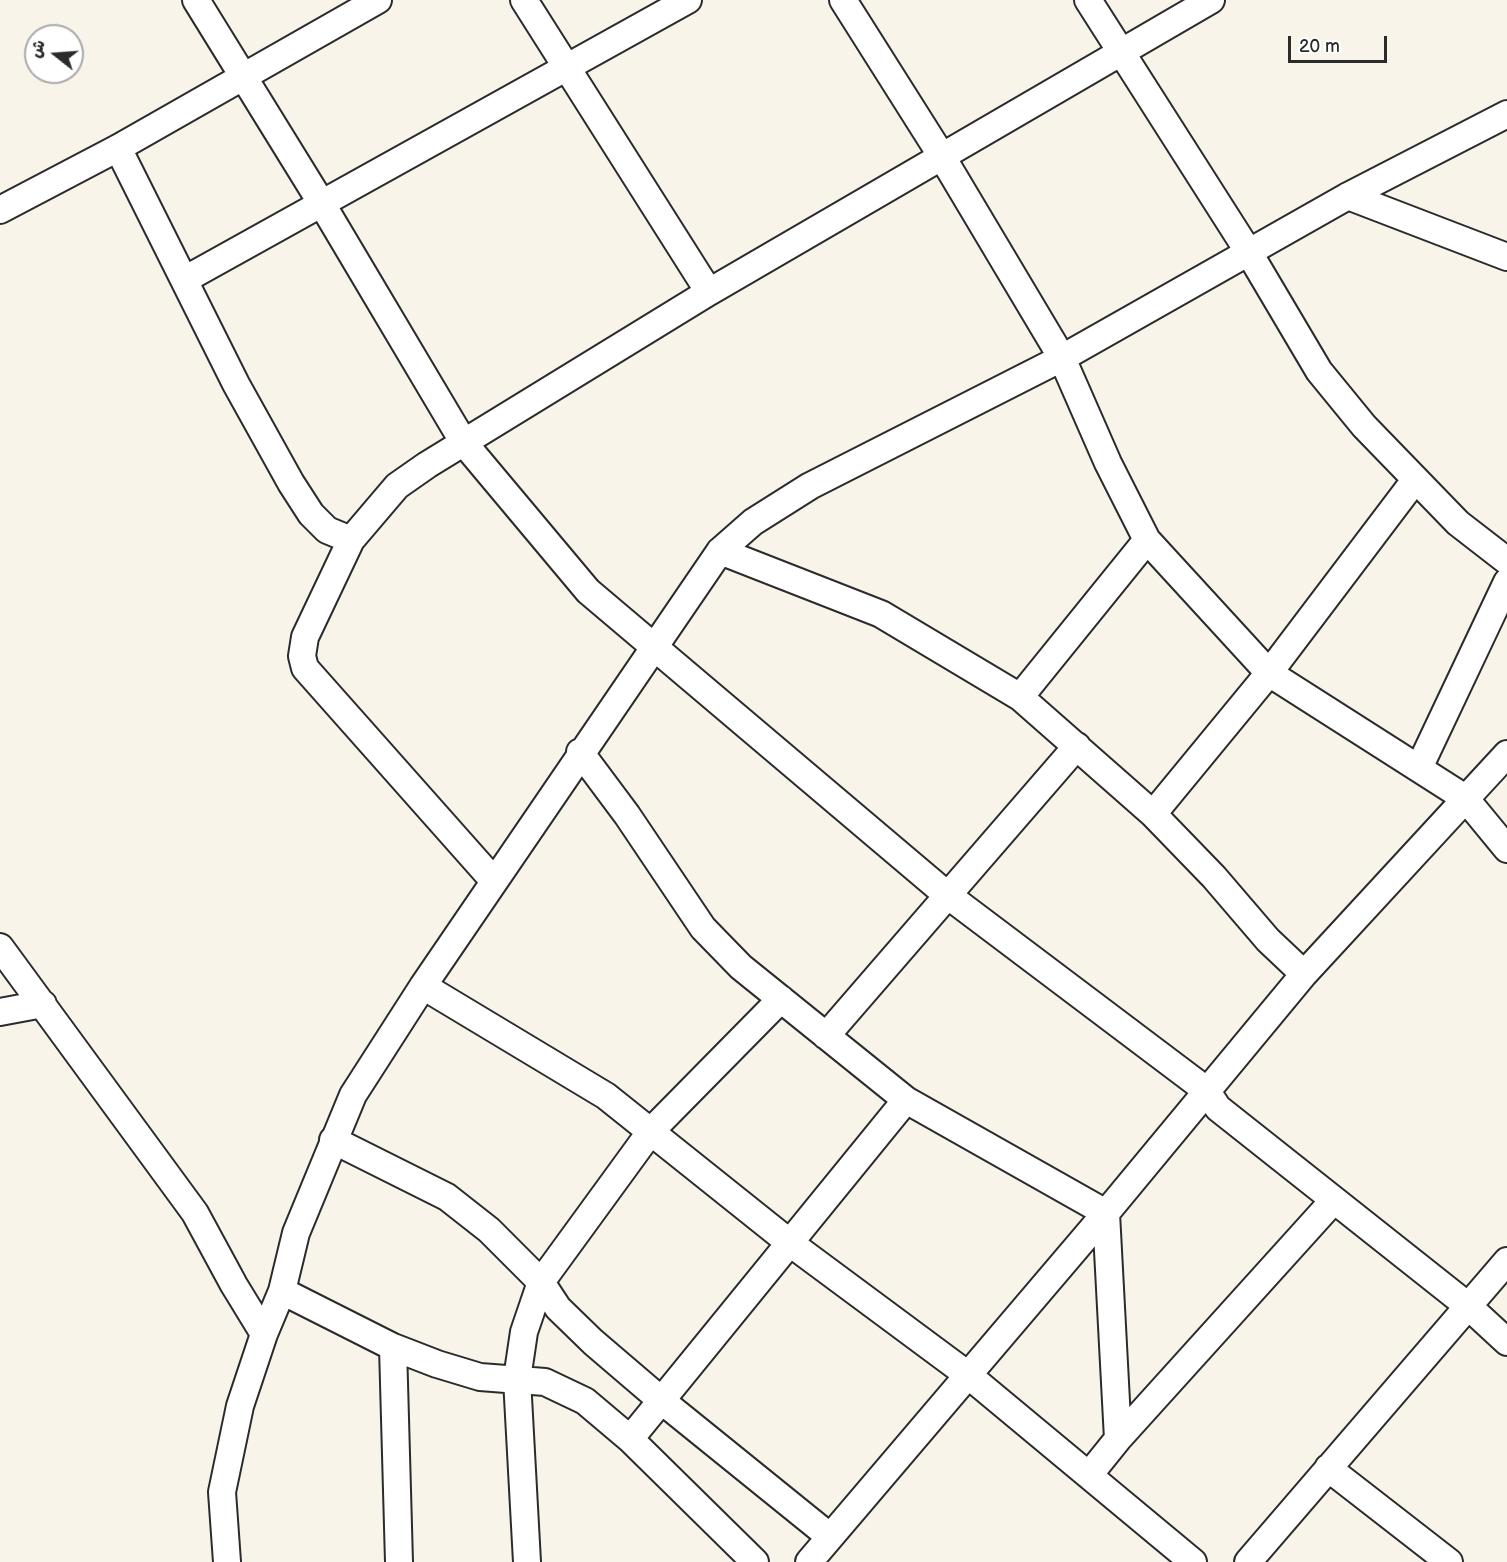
<!DOCTYPE html>
<html>
<head>
<meta charset="utf-8">
<style>
	body { margin:0 }
	#map { position:relative; width:1507px; height:1562px; overflow:hidden; background:#f9f4ea; font-family:"Balsamiq Sans","Playpen Sans Arabic",sans-serif }
	canvas { display:block }
	.north { position:absolute; left:24px; top:24px; width:60px; height:60px; box-sizing:border-box; background:#fff; border:2px solid #aaa; border-radius:50%; rotate:287deg; font-size:16px; font-weight:700; line-height:24px; text-align:center; color:#2b2b2b }
	.north::after { content:''; display:block; margin:auto; width:21px; height:27px; background:#2b2b2b; clip-path:polygon(50% 0,100% 100%,50% 72%,0 100%) }
	.scale { position:absolute; left:1288px; top:36px; width:99px; height:27px; box-sizing:border-box; border:3px solid #2b2b2b; border-top:0; padding-left:8px; font-size:18px; line-height:21px; white-space:nowrap; color:#2b2b2b; -webkit-text-stroke:4px #fff; paint-order:stroke }
</style>
</head>
<body>
<div id="map">
<canvas width="1507" height="1562"></canvas>
<div class="north">ش</div>
<div class="scale">20 m</div>
</div>
<script>
const ctx = document.querySelector('canvas').getContext('2d');
ctx.lineJoin = 'round';
function shape(rows) {
  const path = new Path2D();
  for (const r of rows) {
    path.moveTo(r[0], r[1]);
    for (let i = 2; i < r.length; i += 2) path.lineTo(r[i], r[i + 1]);
  }
  return path;
}
function trace(path, color, width, dash) {
  ctx.strokeStyle = color;
  ctx.lineWidth = width;
  ctx.lineCap = dash ? 'butt' : 'round';
  ctx.setLineDash(dash || []);
  ctx.stroke(path);
}
const street = shape([
	[196,0,322,204,464,443,588,591,946,894,1206,1090,1218,1108,1468,1306,1507,1342],
	[524,0,709,292],
	[843,0,941,155,1062,358,1108,463,1147,540,1269,673,1465,798,1507,849],
	[1088,0,1248,251,1319,371,1364,426,1458,523,1507,561],
	[118,148,236,384,291,483,311,514,327,530,351,540,397,486,427,465,709,292,1211,0],
	[1348,196,1507,257],
	[0,210,118,148,378,0],
	[184,280,688,0],
	[351,540,305,637,302,656,305,668,494,881],
	[720,551,881,614,1020,697,1153,814,1214,877,1268,940,1304,974],
	[1020,697,1147,540],
	[580,752,627,815,703,928,741,967,906,1100,1106,1213,1118,1439],
	[1419,768,1507,582],
	[1153,814,1269,673,1415,480],
	[0,947,195,1213,234,1285,264,1334],
	[423,986,606,1096,790,1243,968,1375,1193,1562],
	[0,1012,43,1004],
	[826,1036,1077,746],
	[333,1140,447,1197,489,1230,541,1282,558,1308,593,1342,662,1401,829,1536],
	[282,1291,393,1347,437,1364,480,1377,545,1382,585,1401,630,1439,755,1562],
	[393,1347,399,1562],
	[630,1439,906,1100],
	[1328,1468,1449,1562],
	[1089,1475,1118,1439,1334,1200],
	[227,1562,222,1492,240,1406,264,1334,282,1291,296,1233,353,1095,423,986,720,551,753,522,810,486,1062,358,1348,196,1507,114],
	[527,1562,517,1379,524,1332,541,1282,651,1131,781,999],
	[809,1562,1106,1213,1304,974,1507,754],
	[1248,1562,1507,1261]
]);
trace(street, '#2b2b2b', 30);
trace(street, '#fff', 26);
</script>
</body>
</html>
